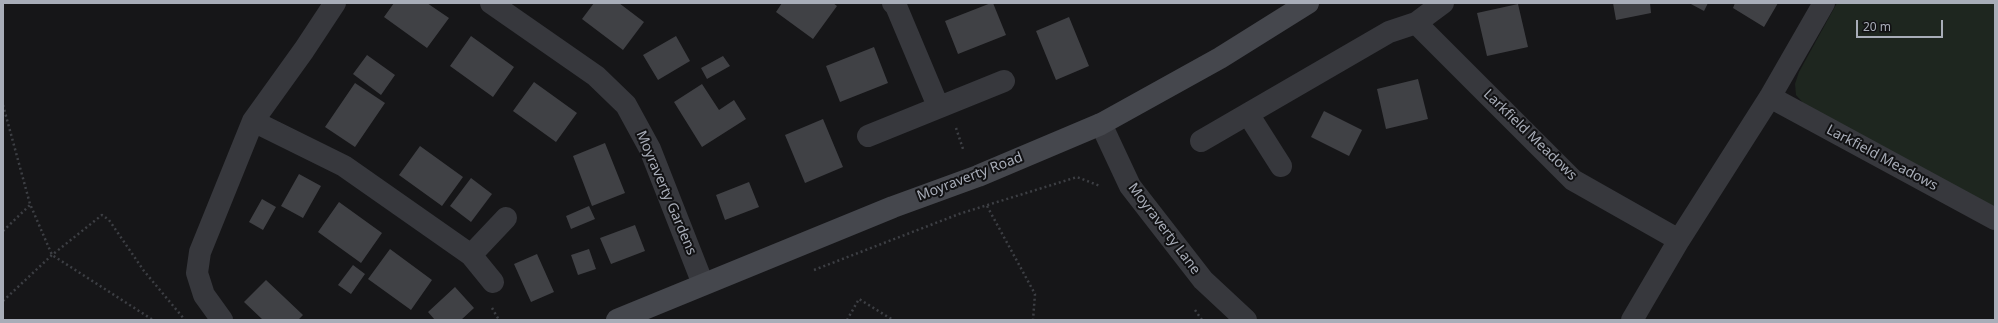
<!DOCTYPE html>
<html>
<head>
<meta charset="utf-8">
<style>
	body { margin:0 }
	#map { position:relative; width:1998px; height:323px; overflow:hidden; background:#161618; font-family:"Noto Sans",sans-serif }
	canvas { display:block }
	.frame { position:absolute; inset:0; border:4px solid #a8adb8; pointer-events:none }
	.scale { position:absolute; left:1856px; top:20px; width:87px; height:18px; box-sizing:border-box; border:2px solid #a8adb8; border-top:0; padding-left:5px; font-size:12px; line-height:14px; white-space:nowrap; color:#a8adb8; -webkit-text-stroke:3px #111113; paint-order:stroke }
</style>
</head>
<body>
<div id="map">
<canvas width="1998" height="323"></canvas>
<div class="frame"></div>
<div class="scale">20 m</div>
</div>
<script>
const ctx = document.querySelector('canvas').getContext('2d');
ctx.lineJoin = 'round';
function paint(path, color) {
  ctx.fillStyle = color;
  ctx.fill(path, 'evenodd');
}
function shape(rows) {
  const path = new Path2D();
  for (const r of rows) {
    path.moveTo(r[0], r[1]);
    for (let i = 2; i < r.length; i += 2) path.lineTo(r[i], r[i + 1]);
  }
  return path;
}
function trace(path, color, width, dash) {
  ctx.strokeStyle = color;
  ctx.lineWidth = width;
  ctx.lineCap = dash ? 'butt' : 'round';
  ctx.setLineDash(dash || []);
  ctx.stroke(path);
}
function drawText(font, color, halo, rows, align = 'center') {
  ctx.font = font + ' "Noto Sans",sans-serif';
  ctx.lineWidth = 4;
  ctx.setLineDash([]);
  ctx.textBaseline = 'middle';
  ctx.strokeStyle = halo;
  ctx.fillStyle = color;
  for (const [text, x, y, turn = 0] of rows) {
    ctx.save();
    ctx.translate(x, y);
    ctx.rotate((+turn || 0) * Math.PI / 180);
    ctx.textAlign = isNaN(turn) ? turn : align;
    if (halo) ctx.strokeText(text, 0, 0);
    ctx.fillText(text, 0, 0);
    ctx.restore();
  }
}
paint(shape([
	[1837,3,1995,3,1995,209,1805,105,1796,95,1795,84,1799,72]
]), '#1e261f');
paint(shape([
	[394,3,427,3,449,18,427,48,384,17],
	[594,3,619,3,644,22,623,50,582,19],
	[782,3,833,3,837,6,813,39,776,12],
	[991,3,993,3,1006,35,958,54,945,21],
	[1613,3,1650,3,1651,13,1616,20],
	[1689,3,1708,3,1704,11],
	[1735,3,1778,3,1764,27,1733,8],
	[1518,4,1528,47,1487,56,1477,13],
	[1069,17,1089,66,1056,80,1036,31],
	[471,36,514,67,493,97,450,66],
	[676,36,690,61,658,80,643,55],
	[874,47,888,83,840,102,826,66],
	[367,55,395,75,381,95,353,74],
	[723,56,730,66,707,79,701,68],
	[1418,79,1428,119,1386,129,1377,89],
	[534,82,577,113,556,142,513,111],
	[355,83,385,103,355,147,325,127],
	[702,84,719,110,734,100,746,119,702,147,674,102],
	[1324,111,1362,130,1349,156,1311,137],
	[823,119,843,167,805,183,785,135],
	[605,143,625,193,592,206,573,156],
	[420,146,463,177,442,206,399,175],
	[299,174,321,186,303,218,281,206],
	[471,178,492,194,471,222,450,206],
	[749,182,759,207,725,220,716,195],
	[262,199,276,207,263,230,249,222],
	[339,202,382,233,361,263,318,232],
	[589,206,595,219,571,229,566,216],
	[635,225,645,251,611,264,600,238],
	[390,249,432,280,411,310,368,279],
	[589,249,596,269,578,275,571,255],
	[537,254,554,292,531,302,514,264],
	[353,265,365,274,351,294,338,285],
	[266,280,303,315,298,320,263,320,244,302],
	[455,287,474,308,461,320,435,320,428,312]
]), '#404145');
trace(shape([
	[3,105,30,204,52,255,153,320],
	[956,128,963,149],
	[987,206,1035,294,1033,320],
	[3,231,30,205],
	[814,270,959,214,1077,177,1100,186],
	[3,301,52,255,102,215,109,220,144,271,185,320],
	[492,308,499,320],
	[1195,310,1202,320],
	[847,320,859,299,893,320]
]), '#3d3f44', 2.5, [2, 3]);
trace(shape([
	[491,3,596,76,626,105,650,149,703,284],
	[893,3,896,6,938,106],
	[1416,23,1573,180,1679,240],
	[1770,97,1995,219],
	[1248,114,1281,166],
	[253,121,344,166,471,255,493,282],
	[1101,124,1130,186,1203,280,1246,320],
	[868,136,1004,81],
	[1201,141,1389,32,1416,23,1443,3],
	[471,255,506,218],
	[222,320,204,295,197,273,200,252,253,121,304,50,335,3],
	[1632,320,1679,240,1770,97,1824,3]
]), '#37383d', 22);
trace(shape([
	[617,320,893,207,978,176,1101,124,1220,58,1308,3]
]), '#45474d', 22);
drawText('14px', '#a8adb8', '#111113', [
	["Larkfield Meadows",1530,135,44],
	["Larkfield Meadows",1882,158,28],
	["Moyraverty Road",970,177,-21],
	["Moyraverty Gardens",666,193,67],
	["Moyraverty Lane",1164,229,53]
]);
</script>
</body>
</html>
